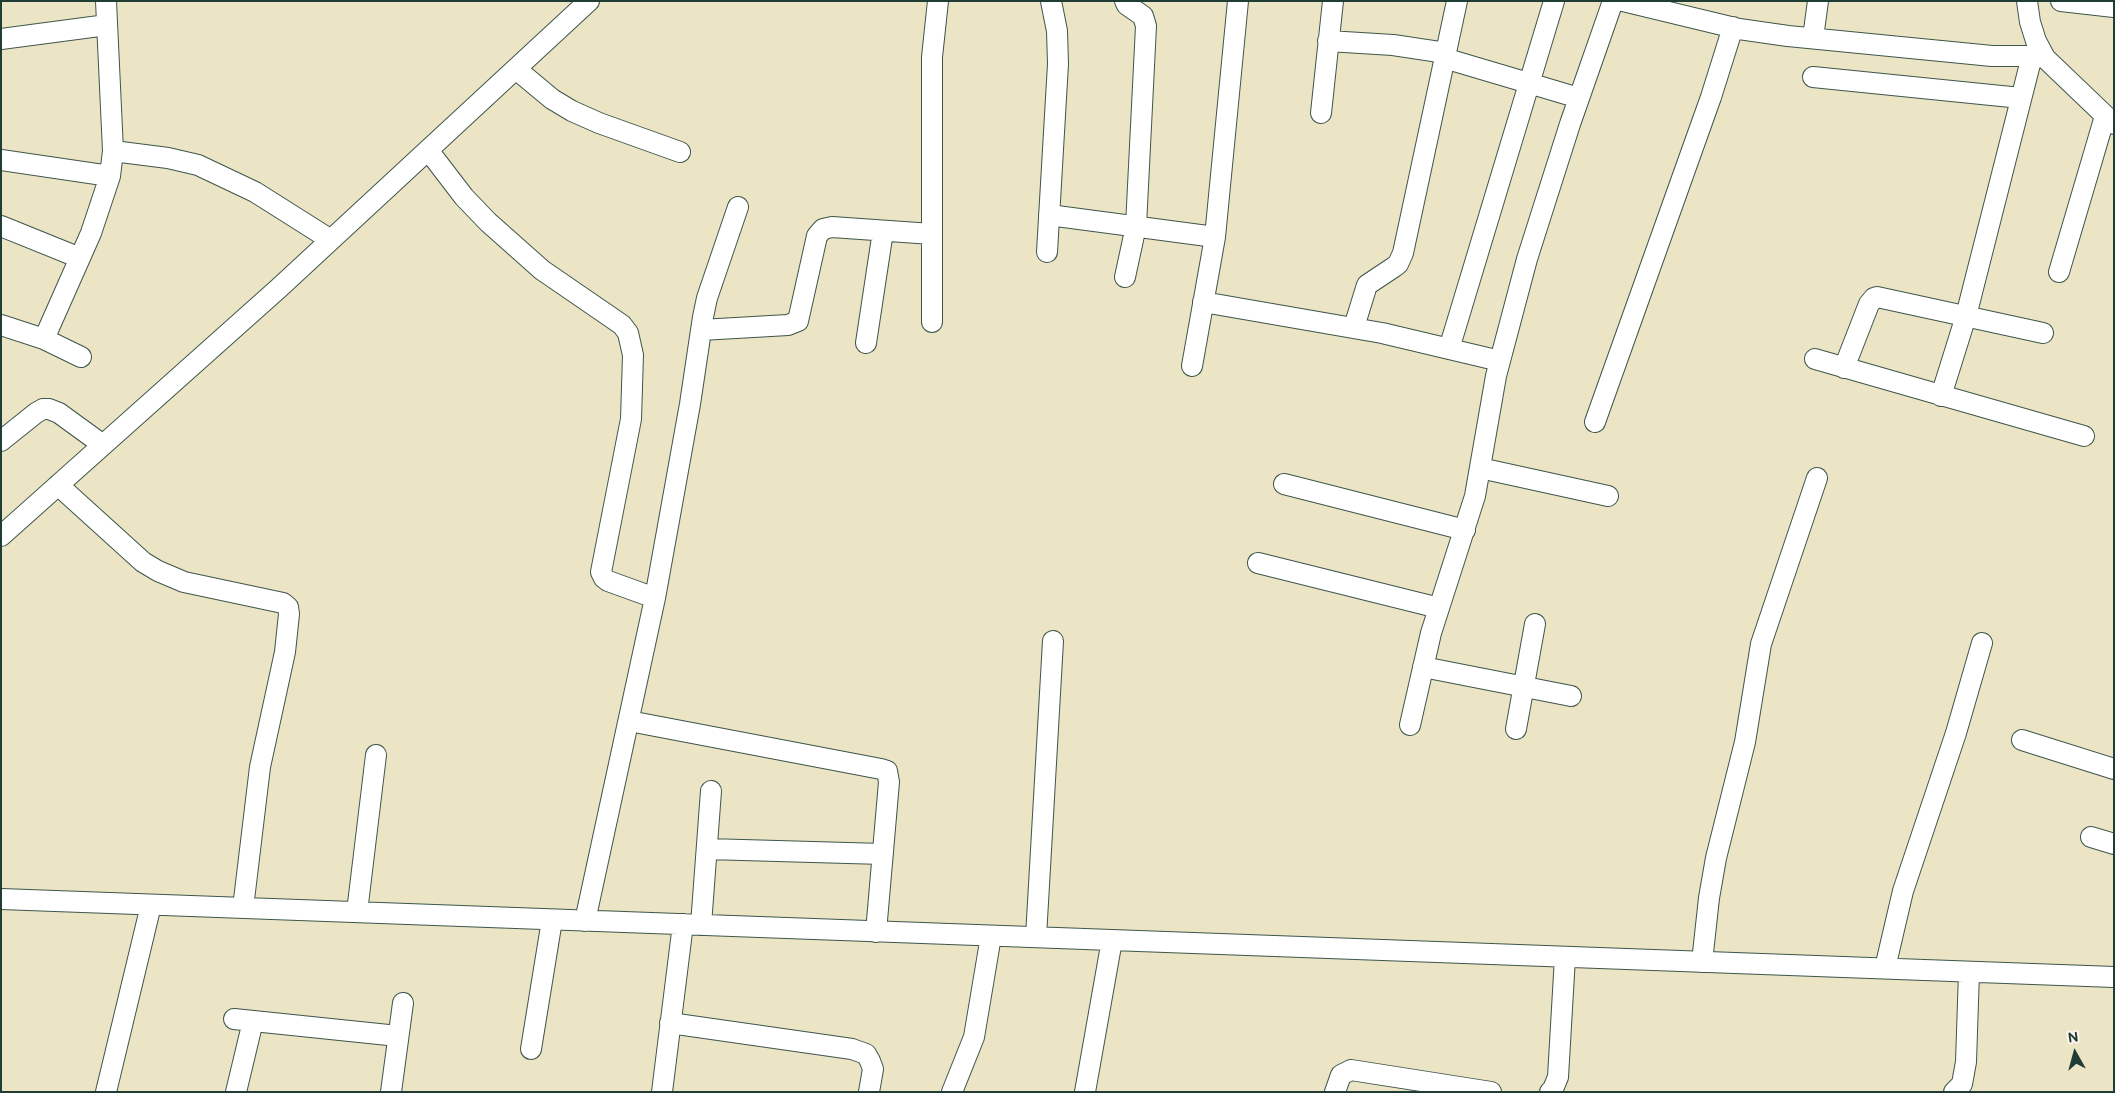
<!DOCTYPE html>
<html>
<head>
<meta charset="utf-8">
<style>
	body { margin:0 }
	#map { position:relative; width:2115px; height:1093px; overflow:hidden; background:#ebe4c5; font-family:"Balsamiq Sans",sans-serif }
	canvas { display:block }
	.frame { position:absolute; inset:0; border:2px solid #1f3d34; pointer-events:none }
	.north { position:absolute; left:2050px; top:1028px; width:50px; height:50px; -webkit-text-stroke:4px #fbf7ec; paint-order:stroke; rotate:353deg; font-size:14px; font-weight:700; line-height:20px; text-align:center; color:#1f3d34 }
	.north::after { content:''; display:block; margin:auto; width:18px; height:22px; background:#1f3d34; clip-path:polygon(50% 0,100% 100%,50% 72%,0 100%) }
</style>
</head>
<body>
<div id="map">
<canvas width="2115" height="1093"></canvas>
<div class="frame"></div>
<div class="north">N</div>
</div>
<script>
const ctx = document.querySelector('canvas').getContext('2d');
ctx.lineJoin = 'round';
function shape(rows) {
  const path = new Path2D();
  for (const r of rows) {
    path.moveTo(r[0], r[1]);
    for (let i = 2; i < r.length; i += 2) path.lineTo(r[i], r[i + 1]);
  }
  return path;
}
function trace(path, color, width, dash) {
  ctx.strokeStyle = color;
  ctx.lineWidth = width;
  ctx.lineCap = dash ? 'butt' : 'round';
  ctx.setLineDash(dash || []);
  ctx.stroke(path);
}
const minor = shape([
	[1623,1,1739,29,1788,36,1992,56,2032,56,2045,58],
	[2027,1,2030,22,2036,41,2045,58,2114,124],
	[2061,1,2114,7],
	[1813,38,1818,1],
	[1,39,107,25],
	[1328,41,1393,45,1446,53],
	[1444,58,1579,98],
	[516,69,552,99,572,111,599,123,680,152],
	[1813,77,2021,98],
	[1321,113,1333,1],
	[428,150,464,197,488,222,542,270,609,316,622,325,628,333,633,355,631,419,601,572,604,578,608,581,655,598],
	[113,151,168,158,198,165,255,192,331,240],
	[1,160,110,176],
	[1049,215,1215,237],
	[1,226,80,258],
	[1047,252,1058,64,1057,31,1051,1],
	[2059,272,2105,116],
	[1125,277,1136,226,1146,26,1143,16,1127,5,1125,1],
	[1203,302,1382,333,1500,361],
	[932,322,932,57,938,1],
	[1,325,44,339,81,357],
	[1354,327,1367,285,1394,267,1398,264,1403,253,1457,1],
	[701,330,788,325,798,321,817,236,823,229,832,227,932,234],
	[44,339,91,233,110,176,113,151,106,1],
	[866,343,883,231],
	[1449,349,1554,1],
	[1815,359,2084,436],
	[1192,366,1215,237,1238,1],
	[1844,368,1869,304,1874,298,1877,297,2043,333],
	[1941,396,1966,316,2032,56],
	[1595,422,1711,97,1733,27],
	[1,441,36,413,43,409,49,409,59,413,103,445],
	[1480,468,1608,496],
	[1284,484,1465,530],
	[58,485,143,562,158,571,184,582,283,603,288,607,289,614,285,652,260,767,243,908],
	[1,536,279,288,589,1],
	[1258,563,1439,608],
	[1423,667,1571,696],
	[629,721,881,769,887,771,889,782,876,932],
	[1410,725,1431,633,1475,496,1496,376,1527,259,1570,124,1613,1],
	[1516,729,1535,624],
	[2022,740,2114,769],
	[2091,837,2114,844],
	[707,849,883,854],
	[1,899,2114,977],
	[357,912,376,755],
	[585,921,655,598,690,404,703,317,707,298,738,207],
	[701,925,711,791],
	[1036,937,1053,641],
	[1702,962,1709,898,1716,858,1745,742,1761,644,1817,478],
	[1885,968,1903,891,1956,733,1982,643],
	[234,1019,398,1036],
	[670,1023,852,1049,866,1054,870,1061,873,1069,869,1092],
	[531,1049,552,920],
	[106,1092,151,905],
	[236,1092,253,1021],
	[391,1092,403,1003],
	[662,1092,683,924],
	[952,1092,974,1037,991,936],
	[1085,1092,1112,940],
	[1335,1092,1341,1075,1351,1070,1491,1092],
	[1550,1092,1553,1089,1558,1077,1565,957],
	[1954,1092,1962,1084,1966,1062,1969,972]
]);
trace(minor, '#3e564a', 22);
trace(minor, '#fff', 20);
</script>
</body>
</html>
